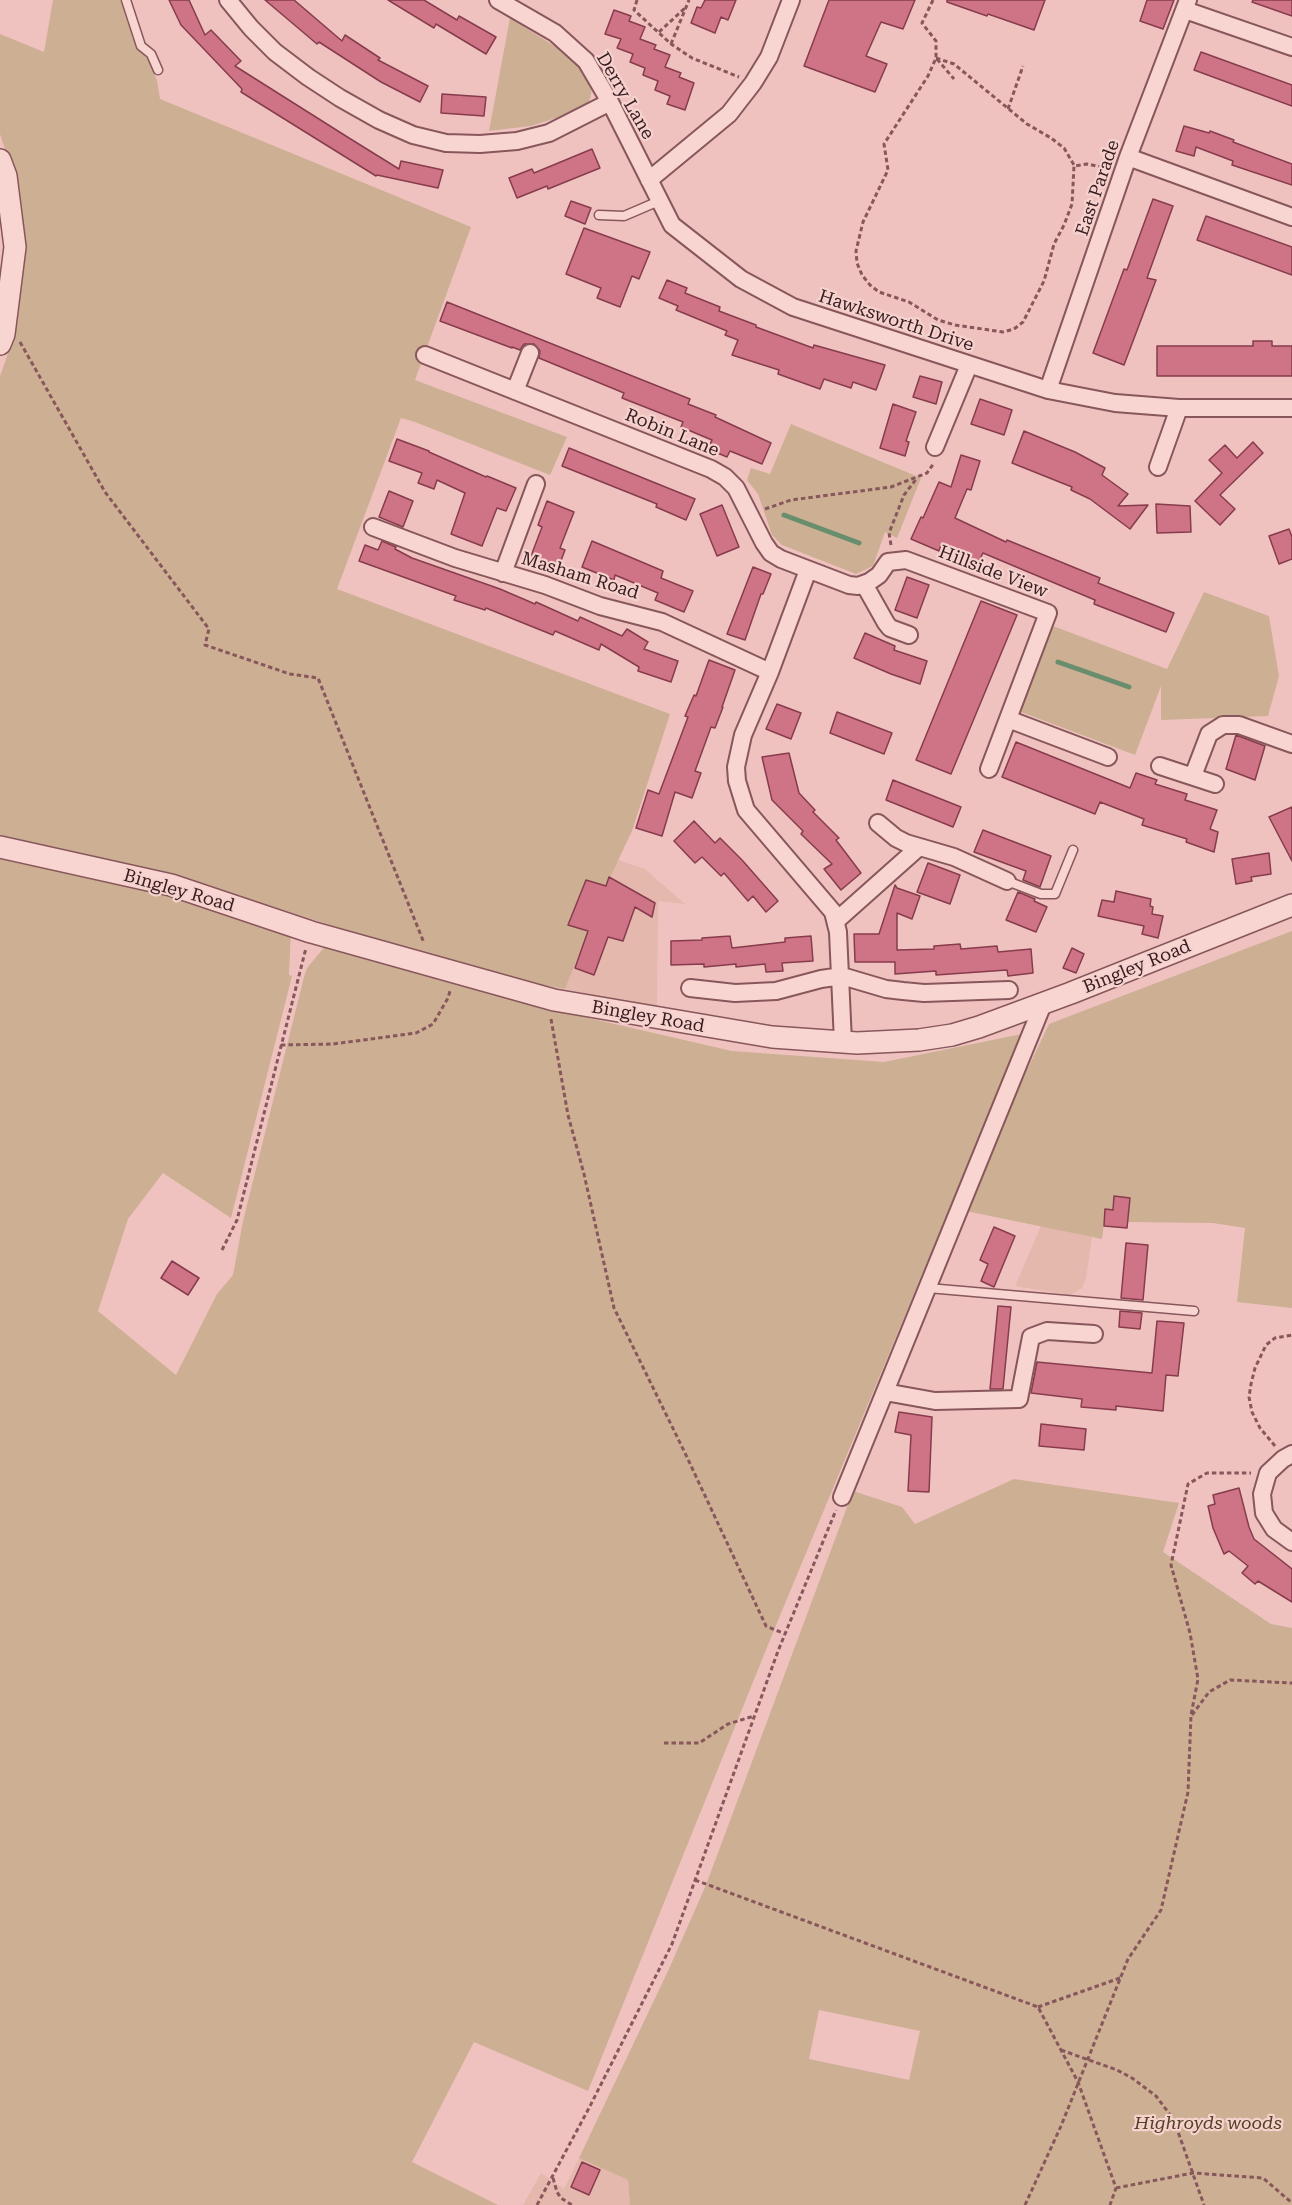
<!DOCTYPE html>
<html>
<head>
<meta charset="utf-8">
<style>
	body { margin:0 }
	canvas { display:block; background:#efc2bf }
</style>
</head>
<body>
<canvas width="1292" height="2205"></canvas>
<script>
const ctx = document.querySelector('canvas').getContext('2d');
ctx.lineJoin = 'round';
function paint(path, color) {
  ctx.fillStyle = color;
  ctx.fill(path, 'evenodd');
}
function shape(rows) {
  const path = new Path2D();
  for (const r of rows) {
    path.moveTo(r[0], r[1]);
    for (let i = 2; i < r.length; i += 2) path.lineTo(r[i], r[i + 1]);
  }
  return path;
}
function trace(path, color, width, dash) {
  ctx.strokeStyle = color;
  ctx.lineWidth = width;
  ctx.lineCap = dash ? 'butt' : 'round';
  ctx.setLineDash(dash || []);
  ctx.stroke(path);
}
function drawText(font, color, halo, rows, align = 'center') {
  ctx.font = font + ' "Roboto Serif",serif';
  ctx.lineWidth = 4.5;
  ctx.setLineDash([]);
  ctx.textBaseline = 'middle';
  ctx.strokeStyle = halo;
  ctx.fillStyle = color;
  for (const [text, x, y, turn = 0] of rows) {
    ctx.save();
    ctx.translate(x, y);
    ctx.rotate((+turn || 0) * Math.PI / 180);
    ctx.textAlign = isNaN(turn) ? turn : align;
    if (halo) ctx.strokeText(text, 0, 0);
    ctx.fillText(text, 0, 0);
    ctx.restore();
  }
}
paint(shape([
	[618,860,645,869,685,904,658,901,657,1008,565,989,587,931,568,925,586,880,609,877],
	[1041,1226,1092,1237,1086,1278,1082,1288,1070,1295,1015,1286],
	[579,2158,628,2180,630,2205,523,2205,541,2173,564,2189]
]), '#e4b8ac');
paint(shape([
	[53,0,120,0,136,48,146,56,157,80,160,99,471,227,415,380,567,437,550,475,415,422,401,418,337,589,670,714,632,831,606,886,586,880,568,924,588,931,565,989,486,975,218,889,0,838,0,376,14,337,20,285,20,195,0,134,0,34,44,52],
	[510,18,567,54,582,68,592,87,591,95,589,102,559,117,531,126,489,131],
	[791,424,921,478,897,538,885,532,873,566,856,574,782,545,772,535,758,494,747,480,751,468,770,474],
	[1204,592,1269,616,1279,676,1268,716,1161,720,1161,686,1135,755,1021,712,1053,626,1167,669],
	[0,854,206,903,291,929,289,975,292,976,231,1218,163,1173,128,1219,98,1311,176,1375,217,1294,233,1275,243,1221,304,977,307,968,327,944,545,1008,732,1051,884,1062,1022,1034,774,1630,588,2091,474,2042,412,2162,498,2205,0,2205],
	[1292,931,1292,1308,1237,1302,1245,1228,1213,1223,1128,1222,1128,1211,1106,1209,1102,1239,966,1211,1020,1085,1049,1024],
	[1014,1479,1179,1503,1163,1552,1271,1624,1292,1628,1292,2205,630,2205,628,2180,579,2158,668,1971,706,1885,853,1491,902,1507,915,1524],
	[819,2010,920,2031,909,2080,809,2059]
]), '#cdaf93');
trace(shape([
	[784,515,859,543],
	[1058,662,1129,687]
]), '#698e6e', 5);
const building = shape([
	[169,0,189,0,205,35,211,30,241,61,235,66,349,138,399,169,401,161,443,170,438,188,377,175,376,176,241,92,242,89,181,25,169,0],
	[265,0,294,0,342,41,345,35,380,58,378,60,428,86,420,102,381,82,319,42,317,44,265,0],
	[388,0,424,0,457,20,459,16,496,37,486,54,436,24,434,28,388,0],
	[705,0,736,0,728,20,721,17,715,33,691,23,697,7,701,8,705,0],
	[829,0,915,0,903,29,881,22,866,56,887,64,875,92,804,66,829,0],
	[947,0,1045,0,1034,30,988,14,987,16,947,2,947,0],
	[1147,0,1174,0,1163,29,1140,21,1147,0],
	[1253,0,1292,0,1292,16,1252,2,1253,0],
	[614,10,631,16,629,21,645,27,640,39,656,45,654,49,670,55,665,67,681,73,679,77,694,83,685,110,667,104,670,96,655,90,658,81,643,75,645,68,630,62,633,54,617,48,621,39,605,34,614,10],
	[1201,52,1292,85,1292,106,1194,70,1201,52],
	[442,94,486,97,484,116,441,113,442,94],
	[1184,126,1209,133,1210,131,1234,140,1233,142,1292,164,1292,185,1232,165,1233,161,1196,147,1194,156,1176,151,1184,126],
	[592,149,600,168,548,189,547,186,517,198,509,178,532,169,534,173,592,149],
	[1153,199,1173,206,1147,278,1156,280,1124,365,1093,353,1124,269,1127,270,1153,199],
	[571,201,591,208,585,224,565,216,571,201],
	[1206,216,1292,247,1292,275,1197,240,1206,216],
	[584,228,650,252,639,279,632,276,620,307,597,298,601,288,566,274,584,228],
	[667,280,687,288,685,293,720,307,719,311,756,325,756,327,813,348,814,345,885,365,876,390,853,382,851,388,824,379,820,389,778,374,779,370,732,355,738,340,725,335,727,331,676,310,678,306,659,298,667,280],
	[447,302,690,399,688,404,716,415,715,417,771,443,762,464,730,451,727,457,708,449,712,440,681,427,683,422,622,398,624,393,539,358,540,351,534,344,524,344,520,350,512,347,512,348,440,321,447,302],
	[1253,341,1272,341,1272,346,1292,346,1292,376,1157,376,1157,346,1253,346,1253,341],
	[920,376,942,382,936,404,913,397,920,376],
	[980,399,1012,410,1004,435,971,424,980,399],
	[893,404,916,412,906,441,909,442,905,456,880,448,893,404],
	[1024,431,1075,452,1105,468,1102,475,1128,494,1118,506,1148,505,1130,529,1090,499,1071,490,1072,487,1012,463,1024,431],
	[397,439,429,451,429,452,486,477,487,476,516,488,506,511,497,508,482,546,451,534,465,493,437,480,434,489,418,483,422,473,389,461,397,439],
	[1253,442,1263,453,1220,495,1235,509,1220,525,1195,501,1222,473,1209,460,1225,445,1237,458,1253,442],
	[569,448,695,499,686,520,656,507,657,504,562,466,569,448],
	[961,455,980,461,971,490,967,489,955,518,1006,542,1007,540,1100,578,1098,583,1174,613,1166,632,1094,604,1095,600,983,553,978,563,941,545,939,551,911,539,921,517,923,518,939,482,951,487,961,455],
	[389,491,413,501,403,527,379,517,389,491],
	[547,501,574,512,560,548,565,550,559,566,531,556,542,527,538,525,547,501],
	[1156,504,1190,506,1191,532,1157,533,1156,504],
	[722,505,739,547,717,556,700,514,722,505],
	[1289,529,1292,537,1292,559,1279,564,1269,536,1289,529],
	[382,541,396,547,395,549,412,558,500,589,535,604,536,602,578,621,580,617,622,636,627,629,648,642,644,649,678,661,671,682,638,671,639,667,601,644,599,650,555,631,553,635,486,608,485,610,454,600,456,596,359,561,365,545,378,550,382,541],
	[592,541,663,571,661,578,693,591,684,612,655,600,658,593,615,575,614,580,582,567,592,541],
	[753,567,771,574,763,594,761,594,745,640,727,634,753,567],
	[907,577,929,585,917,618,895,610,907,577],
	[981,601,1017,615,951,774,916,760,981,601],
	[865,633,895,646,894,650,927,661,920,684,891,674,854,658,865,633],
	[709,660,735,670,722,707,723,707,715,728,711,727,695,771,701,773,692,798,675,792,662,836,636,828,648,790,659,794,688,717,685,716,694,695,696,696,709,660],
	[777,704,801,713,791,739,766,729,777,704],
	[837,712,892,733,884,754,830,733,837,712],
	[1236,735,1265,746,1255,780,1226,769,1236,735],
	[1016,742,1130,788,1136,773,1157,780,1155,784,1187,794,1185,800,1217,810,1210,829,1218,832,1214,852,1186,842,1187,839,1142,825,1144,819,1100,802,1095,814,1002,777,1016,742],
	[789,753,799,793,815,810,813,812,839,838,836,840,861,873,841,890,824,869,832,864,801,834,803,831,772,800,762,757,789,753],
	[893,780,961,807,953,827,886,800,893,780],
	[1292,807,1292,861,1269,817,1292,807],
	[694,821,715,843,720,838,742,860,778,901,766,912,753,896,748,901,724,873,721,876,702,857,695,863,674,841,694,821],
	[983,830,1051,856,1040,887,1023,880,1026,871,974,852,983,830],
	[1269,853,1271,874,1251,877,1252,881,1236,884,1232,859,1269,853],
	[928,863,960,875,950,904,917,892,928,863],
	[609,877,655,903,652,917,635,907,623,941,608,937,594,975,575,968,588,931,568,925,586,880,606,886,609,877],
	[895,885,897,888,920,896,912,919,897,913,897,950,934,949,934,946,960,944,961,949,997,946,998,952,1031,949,1033,973,1008,976,1007,970,936,975,936,971,895,974,895,962,855,962,854,934,879,934,895,885],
	[1116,891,1151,899,1150,906,1153,907,1152,914,1163,916,1158,938,1142,934,1144,926,1098,916,1102,900,1114,902,1116,891],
	[1018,892,1035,899,1034,901,1047,907,1036,932,1006,920,1018,892],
	[730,936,732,948,785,942,785,938,811,936,813,961,782,963,783,971,766,972,765,964,736,967,736,964,704,967,704,964,671,965,671,941,702,940,702,938,730,936],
	[1072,948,1084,954,1076,973,1063,968,1072,948],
	[1114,1196,1130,1198,1127,1228,1104,1226,1105,1209,1113,1210,1114,1196],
	[994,1227,1015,1236,994,1287,981,1281,988,1264,980,1260,994,1227],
	[1126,1243,1148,1245,1143,1300,1121,1298,1126,1243],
	[172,1261,199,1278,188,1295,161,1278,172,1261],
	[998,1306,1011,1307,1003,1389,990,1389,998,1306],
	[1120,1311,1142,1313,1140,1329,1119,1327,1120,1311],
	[1157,1321,1184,1323,1178,1376,1166,1375,1163,1411,1116,1406,1116,1410,1081,1407,1082,1399,1031,1393,1037,1362,1152,1373,1157,1321],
	[899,1412,932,1417,929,1492,908,1491,911,1435,895,1432,899,1412],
	[1041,1424,1086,1429,1084,1450,1039,1446,1041,1424],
	[1239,1488,1249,1527,1254,1539,1292,1569,1292,1602,1258,1581,1255,1584,1242,1573,1248,1566,1229,1551,1224,1554,1213,1528,1208,1506,1215,1504,1213,1495,1239,1488],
	[582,2162,600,2170,589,2195,571,2187,582,2162]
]);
paint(building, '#ce7486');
trace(building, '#873c4d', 1.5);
const service = shape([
	[126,0,141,46,151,54,158,70],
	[599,215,624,216,659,201],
	[1007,881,1041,894,1055,894,1073,850],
	[928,1288,1194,1311]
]);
const minor = shape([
	[228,0,251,28,275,52,308,77,340,98,379,120,413,135,446,143,480,144,517,141,549,133,610,102],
	[498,0,555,33,586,61,610,102,672,225,741,279,793,307,1048,390,1115,403,1179,408,1292,408],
	[1185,10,1292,47],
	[1128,157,1292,217],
	[649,180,729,114,753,83,769,57,791,0],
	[425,355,711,469,725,477,736,488,764,543,771,553,781,559,849,585,858,586,869,582,879,575,888,562,906,560,1048,613,989,769],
	[1048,390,1128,157,1188,0],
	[515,391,530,353],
	[935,447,969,365],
	[1158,467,1179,408],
	[373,527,455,558,545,585,600,606,662,622,770,672],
	[808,570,770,672,743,735,736,767,737,781,746,810,833,912,838,932,843,1042],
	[503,573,536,484],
	[864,584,886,623,890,628,909,635],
	[1008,719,1108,757],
	[1160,766,1215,784],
	[1193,776,1209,734,1223,725,1239,725,1292,744],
	[878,823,896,838,906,843,954,857,1007,881],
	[836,921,918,848],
	[690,988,735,993,776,991,821,979,842,976,886,989,903,991,924,993,1009,990],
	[885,1392,935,1401,1019,1399,1031,1337,1047,1331,1094,1334],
	[1292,1454,1283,1459,1268,1473,1262,1494,1264,1513,1274,1529,1292,1542],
	[842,1497,1043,1004]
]);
const tertiary = shape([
	[0,160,6,176,15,247,4,334,0,344],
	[0,847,171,885,311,932,554,1000,772,1037,857,1043,919,1040,952,1035,979,1027,1071,993,1292,905]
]);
trace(service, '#87575b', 11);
trace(minor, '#87575b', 20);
trace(tertiary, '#87575b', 24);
trace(shape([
	[637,0,634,10,671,44,692,58,739,77],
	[933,0,922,23,936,41,936,58,928,76,884,144,888,170,863,222,856,251,857,263,862,275,870,285,879,292,909,302,938,320,955,325,1003,332,1014,329,1023,322,1044,281,1054,244,1064,225,1072,204,1074,166,1087,164,1107,168],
	[659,32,685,8],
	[671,44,689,0],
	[936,58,954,64,1027,124,1051,138,1064,148,1074,165],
	[937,59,954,79],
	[1008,109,1023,66],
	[20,342,105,492,209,629,205,645,290,674,318,678,424,943],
	[765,509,791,500,891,487,927,473,934,463],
	[891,545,889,533,904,495,917,478],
	[551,1019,568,1115,584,1174,614,1308,685,1453,766,1626,785,1634],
	[281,1045,333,1044,416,1033,433,1024,448,998,450,991],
	[222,1250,237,1220,306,948],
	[1275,1446,1260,1428,1252,1412,1249,1397,1251,1384,1255,1368,1266,1345,1275,1338,1292,1335],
	[1192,1715,1209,1692,1230,1680,1292,1683],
	[664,1743,699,1743,728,1724,754,1716],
	[695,1880,1038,2007,1078,2082,1116,2188,1110,2205],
	[1038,2007,1120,1978],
	[1061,2050,1117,2070,1132,2078,1156,2096,1171,2116,1177,2129,1204,2205],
	[553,2178,557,2192,561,2198,572,2205],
	[1116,2188,1193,2173,1263,2178,1292,2203],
	[537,2205,589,2108,672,1944,778,1651,836,1510],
	[1025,2205,1061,2126,1128,1959,1161,1910,1188,1792,1191,1715,1198,1679,1190,1633,1171,1565,1188,1484,1207,1473,1251,1473]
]), '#87575b', 3, [4.5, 3]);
trace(service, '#f9d5d2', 8);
trace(minor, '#f9d5d2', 16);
trace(tertiary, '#f9d5d2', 21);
drawText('18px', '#371c20', '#f6d2ce', [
	["Derry Lane",625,96,60],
	["East Parade",1098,188,-71],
	["Hawksworth Drive",896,321,18],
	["Robin Lane",672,433,22],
	["Hillside View",993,572,21],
	["Masham Road",580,576,17],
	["Bingley Road",179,891,16],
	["Bingley Road",1137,967,-22],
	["Bingley Road",648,1017,10]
]);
drawText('italic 18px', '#534122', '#f6d2ce', [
	["Highroyds woods",1208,2124]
]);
</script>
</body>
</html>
